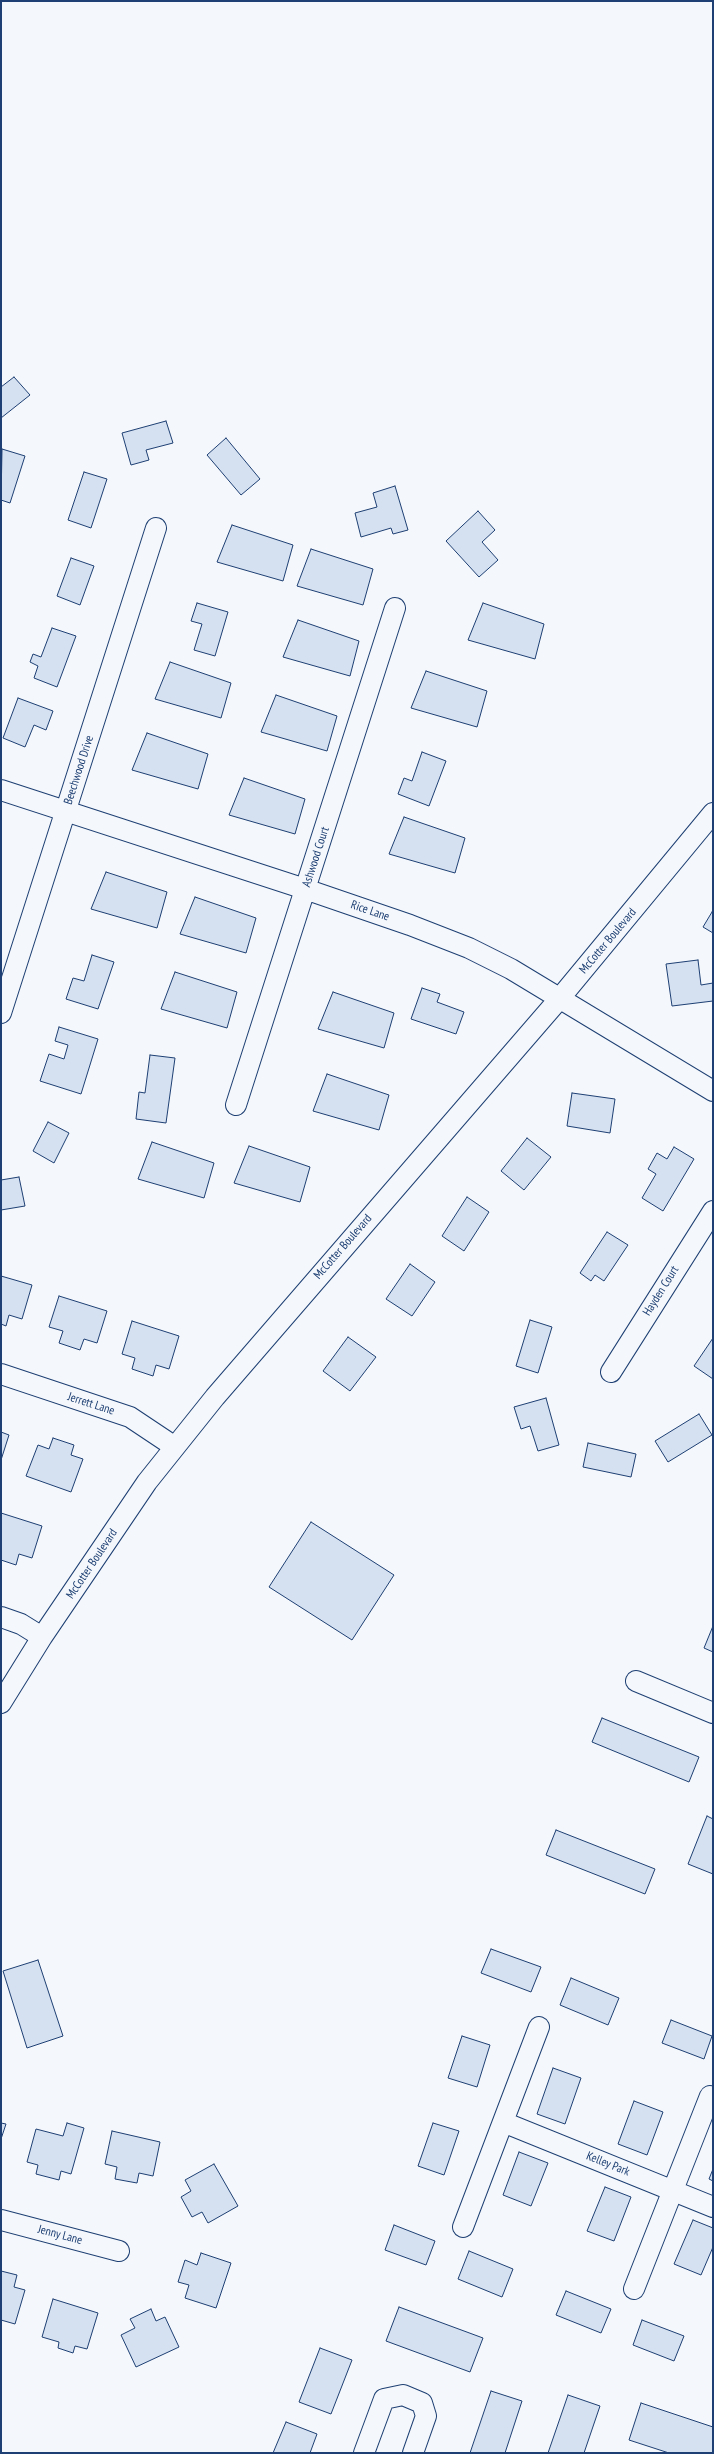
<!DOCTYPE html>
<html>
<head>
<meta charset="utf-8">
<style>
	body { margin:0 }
	#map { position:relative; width:714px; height:2454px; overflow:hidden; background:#f4f7fb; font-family:"PT Sans Narrow",sans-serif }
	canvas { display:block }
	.frame { position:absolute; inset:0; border:2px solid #1d3f73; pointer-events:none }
</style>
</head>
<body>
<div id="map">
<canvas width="714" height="2454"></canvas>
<div class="frame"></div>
</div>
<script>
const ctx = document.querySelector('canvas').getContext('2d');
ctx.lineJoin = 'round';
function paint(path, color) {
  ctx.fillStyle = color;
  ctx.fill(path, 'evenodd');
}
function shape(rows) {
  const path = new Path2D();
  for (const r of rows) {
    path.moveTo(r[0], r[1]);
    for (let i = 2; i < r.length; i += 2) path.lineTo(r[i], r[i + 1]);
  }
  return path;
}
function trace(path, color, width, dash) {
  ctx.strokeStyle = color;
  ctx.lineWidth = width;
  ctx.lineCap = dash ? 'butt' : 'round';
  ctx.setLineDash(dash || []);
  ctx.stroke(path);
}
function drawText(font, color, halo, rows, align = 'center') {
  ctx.font = font + ' "PT Sans Narrow",sans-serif';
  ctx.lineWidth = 4;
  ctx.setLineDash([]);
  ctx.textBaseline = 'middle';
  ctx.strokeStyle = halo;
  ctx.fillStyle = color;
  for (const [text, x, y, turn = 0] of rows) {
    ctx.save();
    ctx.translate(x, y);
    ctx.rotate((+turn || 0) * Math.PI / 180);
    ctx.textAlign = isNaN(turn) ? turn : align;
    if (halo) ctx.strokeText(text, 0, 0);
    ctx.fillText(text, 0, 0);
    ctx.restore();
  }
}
const building = shape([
	[14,377,30,395,1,418,1,387,14,377],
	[166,421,173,443,146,450,149,460,131,465,122,433,166,421],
	[226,438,260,479,241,495,207,455,226,438],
	[2,449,25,456,10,503,1,500,2,449],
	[84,472,107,479,91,528,68,520,84,472],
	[395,486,408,530,393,534,391,528,361,537,355,513,377,507,373,493,395,486],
	[478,511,495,530,482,542,498,560,479,577,446,541,478,511],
	[232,525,293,545,283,581,217,562,232,525],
	[311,549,373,569,363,605,297,586,311,549],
	[71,558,94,566,80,605,57,596,71,558],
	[197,603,228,612,215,656,194,650,202,624,191,621,197,603],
	[483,603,544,624,535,659,468,640,483,603],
	[298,620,359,641,350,676,283,657,298,620],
	[52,628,76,636,57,687,34,678,38,666,30,662,33,654,41,657,52,628],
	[170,662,231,683,221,718,155,699,170,662],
	[426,671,487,691,477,727,411,708,426,671],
	[276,695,337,716,327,751,261,732,276,695],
	[18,698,53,711,46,730,34,725,25,747,3,738,18,698],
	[147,733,208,754,198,789,132,770,147,733],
	[422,752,446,761,429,806,398,794,404,778,412,781,422,752],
	[244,778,305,799,295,834,229,815,244,778],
	[404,817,465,838,455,873,389,854,404,817],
	[106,872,167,892,157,928,91,909,106,872],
	[195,897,256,918,246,953,180,934,195,897],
	[712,912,713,913,713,933,703,927,712,912],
	[92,955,114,962,98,1009,66,999,73,978,84,981,92,955],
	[698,960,701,985,713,983,713,1001,672,1006,666,964,698,960],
	[175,972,237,992,227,1028,161,1009,175,972],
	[422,988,440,994,437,1002,464,1012,456,1034,411,1019,422,988],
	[333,992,394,1013,384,1048,318,1029,333,992],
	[59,1027,98,1039,81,1094,40,1081,49,1054,64,1059,68,1045,55,1041,59,1027],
	[150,1055,175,1058,166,1123,136,1119,139,1092,145,1093,150,1055],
	[327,1074,389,1095,379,1130,313,1111,327,1074],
	[572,1093,615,1099,610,1133,567,1126,572,1093],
	[48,1122,69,1133,54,1163,33,1151,48,1122],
	[527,1138,551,1157,524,1190,501,1171,527,1138],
	[152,1142,214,1163,204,1198,138,1179,152,1142],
	[249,1146,310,1167,300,1202,234,1183,249,1146],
	[674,1147,694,1159,663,1211,642,1198,656,1174,648,1169,657,1153,667,1159,674,1147],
	[19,1177,25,1206,1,1210,1,1180,19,1177],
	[467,1197,489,1212,464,1251,442,1236,467,1197],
	[607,1232,628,1245,604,1281,595,1275,591,1281,580,1273,607,1232],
	[410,1264,435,1282,412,1316,386,1299,410,1264],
	[1,1276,32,1285,22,1319,9,1315,6,1326,1,1324,1,1276],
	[59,1296,107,1311,97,1343,84,1339,80,1350,59,1343,63,1331,49,1327,59,1296],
	[530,1320,552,1327,538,1373,516,1366,530,1320],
	[132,1321,179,1336,169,1369,156,1365,153,1376,132,1369,135,1358,122,1354,132,1321],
	[348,1337,376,1357,350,1391,323,1371,348,1337],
	[713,1338,713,1379,694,1366,713,1338],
	[546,1398,559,1445,538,1451,530,1426,521,1429,514,1407,546,1398],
	[699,1414,712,1435,668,1462,655,1441,699,1414],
	[1,1432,9,1435,1,1460,1,1432],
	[53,1438,74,1445,71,1455,83,1459,71,1492,26,1476,38,1445,49,1449,53,1438],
	[588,1443,636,1454,631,1477,583,1467,588,1443],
	[1,1513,42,1526,32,1558,19,1554,16,1565,1,1560,1,1513],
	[311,1522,394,1575,352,1640,269,1587,311,1522],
	[713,1626,713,1652,704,1648,713,1626],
	[602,1718,699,1757,689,1782,592,1742,602,1718],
	[707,1816,713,1819,713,1874,688,1864,707,1816],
	[556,1830,655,1869,645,1894,546,1855,556,1830],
	[491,1949,541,1967,531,1992,481,1973,491,1949],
	[38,1960,63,2036,27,2048,3,1971,38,1960],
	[571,1978,619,1998,608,2025,560,2005,571,1978],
	[671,2020,712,2036,704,2059,662,2043,671,2020],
	[462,2036,490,2045,477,2087,448,2078,462,2036],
	[553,2068,581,2078,565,2124,537,2114,553,2068],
	[634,2101,663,2112,647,2155,618,2144,634,2101],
	[1,2123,6,2124,1,2139,1,2123],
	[67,2123,84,2128,71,2174,61,2171,59,2180,36,2174,38,2165,27,2162,36,2129,63,2136,67,2123],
	[433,2123,459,2131,444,2175,418,2166,433,2123],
	[112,2131,160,2142,153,2176,139,2173,137,2183,115,2179,117,2167,105,2164,112,2131],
	[519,2152,548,2163,531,2206,503,2195,519,2152],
	[214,2164,238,2206,208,2223,202,2212,192,2217,181,2197,191,2191,185,2180,214,2164],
	[713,2169,713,2181,709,2179,713,2169],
	[605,2187,631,2197,614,2241,587,2231,605,2187],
	[693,2220,713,2228,713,2247,701,2275,674,2264,693,2220],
	[394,2225,435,2241,426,2265,385,2250,394,2225],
	[469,2251,513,2269,502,2297,458,2279,469,2251],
	[201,2253,231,2263,216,2308,185,2298,189,2285,178,2282,185,2260,197,2265,201,2253],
	[1,2271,17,2275,14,2287,25,2290,15,2324,1,2320,1,2271],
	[566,2291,611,2309,601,2333,556,2315,566,2291],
	[53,2299,98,2313,87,2349,75,2346,73,2353,58,2348,59,2342,42,2337,53,2299],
	[399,2307,483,2338,470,2372,386,2341,399,2307],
	[151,2309,156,2321,165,2317,179,2347,136,2367,121,2335,135,2328,130,2319,151,2309],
	[642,2320,684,2336,674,2361,633,2345,642,2320],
	[320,2348,352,2360,331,2414,299,2402,320,2348],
	[491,2391,522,2401,505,2453,470,2453,491,2391],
	[568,2395,600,2406,584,2453,548,2453,568,2395],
	[641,2403,713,2427,713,2453,669,2453,629,2440,641,2403],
	[286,2422,317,2434,310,2453,273,2453,286,2422]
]);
paint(building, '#d5e0f0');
trace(building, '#1d3f73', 1);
const minor = shape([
	[1,790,305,889,410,925,469,948,511,969,713,1091],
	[1,1013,156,528],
	[236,1105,395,608],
	[611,1372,713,1211],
	[1,1374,130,1417,175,1447],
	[1,1617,21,1624,42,1637],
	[636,1681,713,1713],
	[1,1703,42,1637,147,1482,215,1397,560,998,713,813],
	[503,2122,713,2207],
	[1,2220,119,2251],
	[463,2227,539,2027],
	[634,2289,710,2096],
	[364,2453,384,2399,403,2395,422,2403,426,2416,413,2453]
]);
trace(minor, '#1d3f73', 22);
trace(minor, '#f4f7fb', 20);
drawText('12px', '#1d3f73', '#f4f7fb', [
	["Beechwood Drive",79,770,-72],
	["Ashwood Court",316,857,-72],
	["Rice Lane",370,911,19],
	["McCotter Boulevard",608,941,-50],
	["McCotter Boulevard",343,1247,-49],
	["Hayden Court",661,1291,-58],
	["Jerrett Lane",91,1404,18],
	["McCotter Boulevard",92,1564,-56],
	["Kelley Park",608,2164,22],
	["Jenny Lane",60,2235,15]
]);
</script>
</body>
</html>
